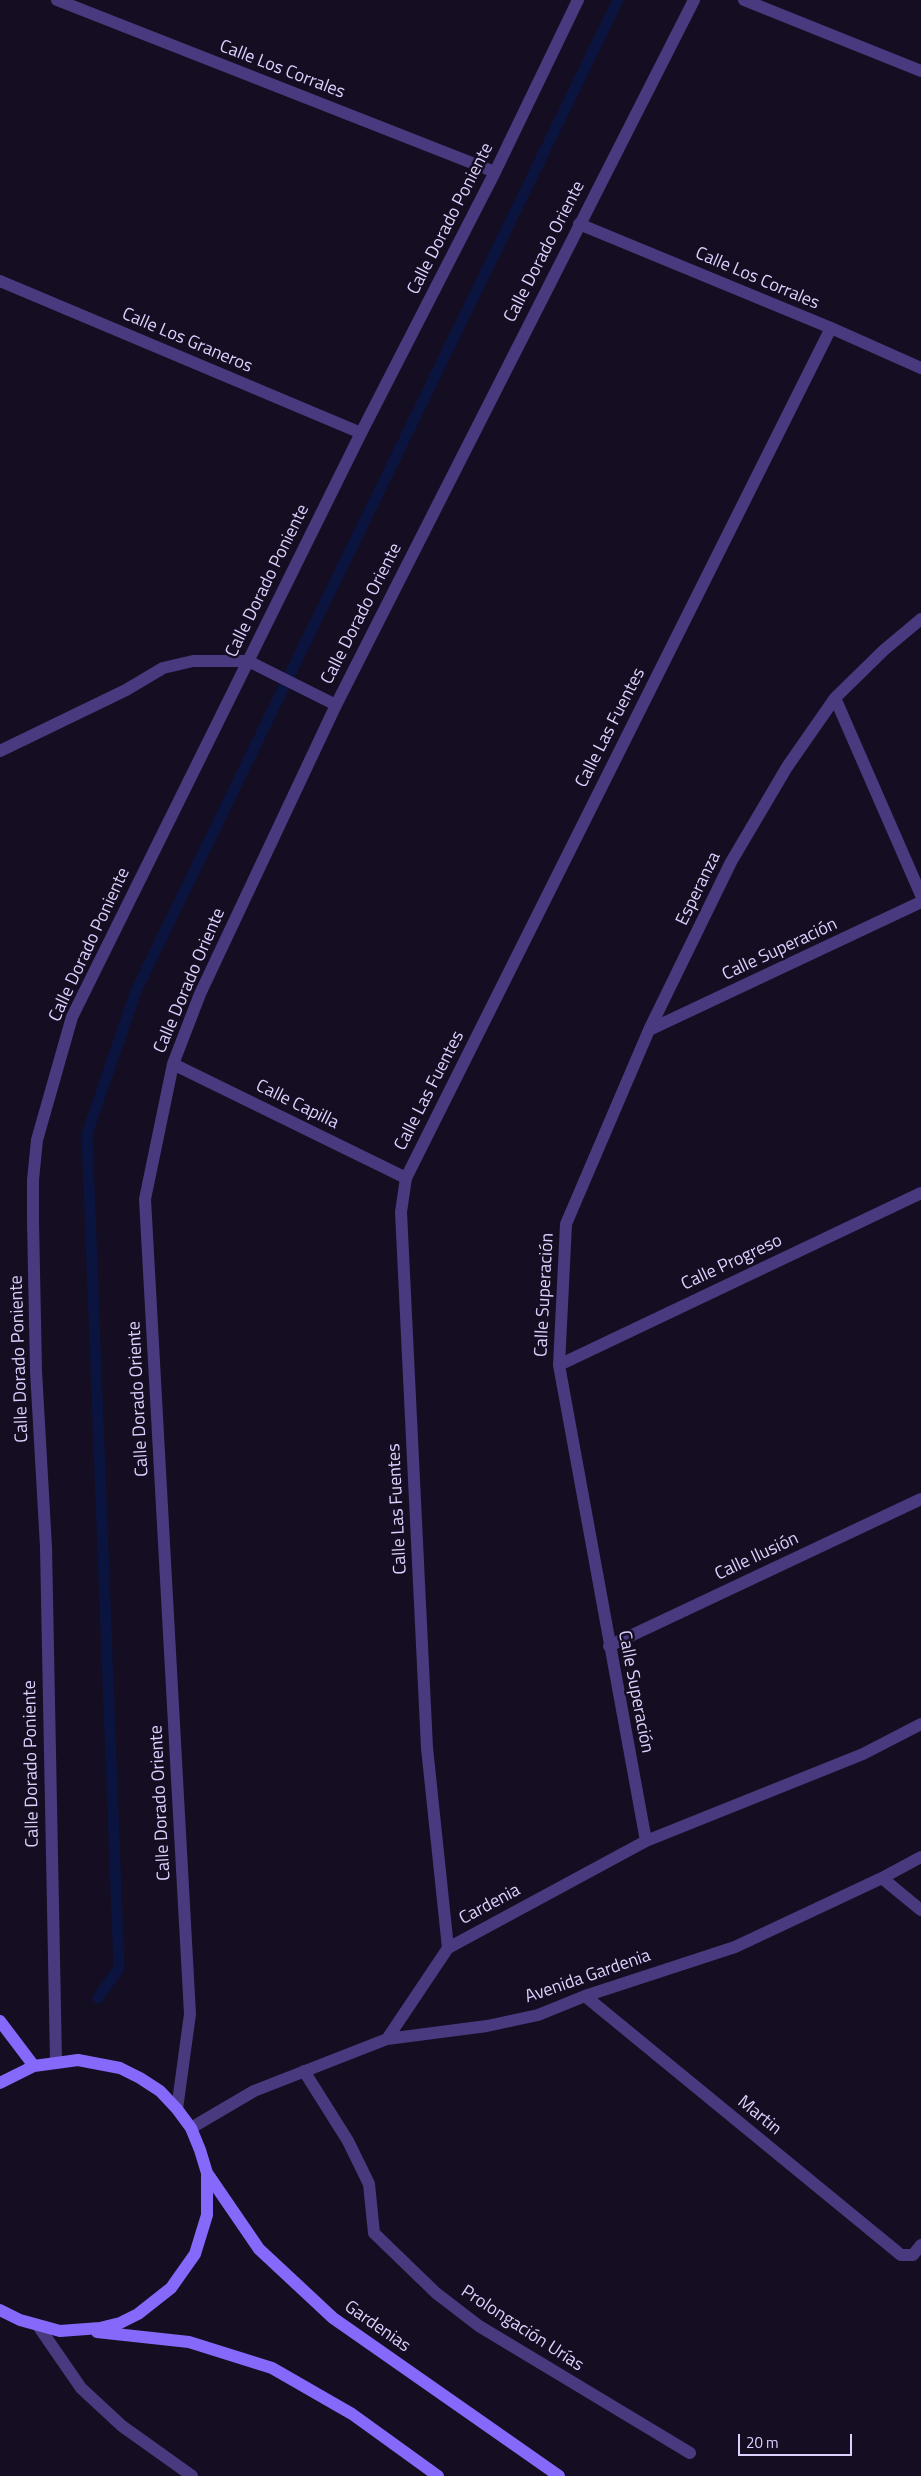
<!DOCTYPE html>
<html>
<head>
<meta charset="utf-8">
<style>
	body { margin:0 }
	#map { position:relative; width:921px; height:2476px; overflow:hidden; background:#150e22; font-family:"Titillium Web",sans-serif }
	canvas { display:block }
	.scale { position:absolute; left:738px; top:2434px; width:114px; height:22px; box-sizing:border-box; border:2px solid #ddd0fe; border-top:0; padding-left:6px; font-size:15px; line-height:18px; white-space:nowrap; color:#ddd0fe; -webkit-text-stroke:4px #150e22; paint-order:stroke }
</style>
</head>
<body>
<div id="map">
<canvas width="921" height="2476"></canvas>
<div class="scale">20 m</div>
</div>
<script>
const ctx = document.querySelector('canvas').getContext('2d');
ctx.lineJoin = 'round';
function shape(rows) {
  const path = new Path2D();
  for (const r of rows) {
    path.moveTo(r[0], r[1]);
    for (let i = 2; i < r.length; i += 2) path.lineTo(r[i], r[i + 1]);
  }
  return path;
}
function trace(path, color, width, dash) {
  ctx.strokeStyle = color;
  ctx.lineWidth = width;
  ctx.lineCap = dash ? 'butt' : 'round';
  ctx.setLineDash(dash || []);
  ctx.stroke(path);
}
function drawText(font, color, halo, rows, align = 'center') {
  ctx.font = font + ' "Titillium Web",sans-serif';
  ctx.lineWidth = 5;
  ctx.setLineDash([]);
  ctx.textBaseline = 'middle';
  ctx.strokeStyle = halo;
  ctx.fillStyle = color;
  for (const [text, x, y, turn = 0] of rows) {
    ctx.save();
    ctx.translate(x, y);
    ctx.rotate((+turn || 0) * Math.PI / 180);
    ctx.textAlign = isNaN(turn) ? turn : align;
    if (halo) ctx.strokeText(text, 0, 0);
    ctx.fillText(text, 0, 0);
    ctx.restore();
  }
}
trace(shape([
	[98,1998,119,1968,87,1134,136,991,618,0]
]), '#0b143e', 11);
trace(shape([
	[57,0,495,172],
	[744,0,921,71],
	[579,224,831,328,921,368],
	[0,281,361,433],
	[835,698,921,895],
	[0,751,126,690,163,668,193,661,248,661,336,705],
	[649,1030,731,862,787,767,835,698,884,650,921,619],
	[173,1064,406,1178],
	[559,1365,921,1193],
	[609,1646,921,1499],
	[646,1841,559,1365,566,1224,649,1030,921,902],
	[882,1878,921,1910],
	[448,1948,427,1748,401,1212,406,1178,831,328],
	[585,1996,901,2255,913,2255,921,2245],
	[387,2039,448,1948,646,1841,863,1754,921,1724],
	[56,2061,46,1547,36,1371,33,1221,33,1180,37,1140,72,1017,361,433,495,172,578,0],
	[304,2071,348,2141,369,2184,374,2233,436,2293,479,2326,690,2453],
	[177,2109,190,2014,145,1199,173,1064,200,994,336,705,694,0],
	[191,2128,254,2091,387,2039,487,2026,538,2015,585,1996,735,1947,882,1878,921,1857],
	[39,2327,81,2388,122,2426,192,2476]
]), '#493a7f', 12);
trace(shape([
	[0,2021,34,2066],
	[0,2083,34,2066,78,2060,120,2068,140,2078,160,2091,177,2109,191,2128,200,2150,207,2173,207,2215,195,2254,171,2288,138,2314,120,2323,100,2328,60,2331,20,2320,0,2310],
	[207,2173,259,2249,333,2318,559,2476],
	[97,2332,189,2342,272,2368,352,2414,438,2476]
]), '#8669fb', 12);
drawText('18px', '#ddd0fe', '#150e22', [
	["Calle Los Corrales",282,70,21],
	["Calle Dorado Poniente",451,219,-63],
	["Calle Dorado Oriente",545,252,-63],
	["Calle Los Corrales",757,279,23],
	["Calle Los Graneros",187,341,23],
	["Calle Dorado Poniente",268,581,-64],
	["Calle Dorado Oriente",362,614,-63],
	["Calle Las Fuentes",611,728,-63],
	["Esperanza",699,889,-64],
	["Calle Dorado Poniente",90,945,-65],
	["Calle Superación",780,950,-25],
	["Calle Dorado Oriente",190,981,-67],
	["Calle Las Fuentes",430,1091,-63],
	["Calle Capilla",297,1105,26],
	["Calle Progreso",732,1263,-25],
	["Calle Superación",545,1295,-87],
	["Calle Dorado Poniente",20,1359,-92],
	["Calle Dorado Oriente",139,1399,-93],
	["Calle Las Fuentes",398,1509,-93],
	["Calle Ilusión",757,1557,-25],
	["Calle Superación",635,1692,79],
	["Calle Dorado Poniente",32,1764,-91],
	["Calle Dorado Oriente",161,1803,-93],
	["Cardenia",490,1905,-28],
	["Avenida Gardenia",588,1977,-19],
	["Martin",759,2116,39],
	["Gardenias",377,2327,35],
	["Prolongación Urías",522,2329,33]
]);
</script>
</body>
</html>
